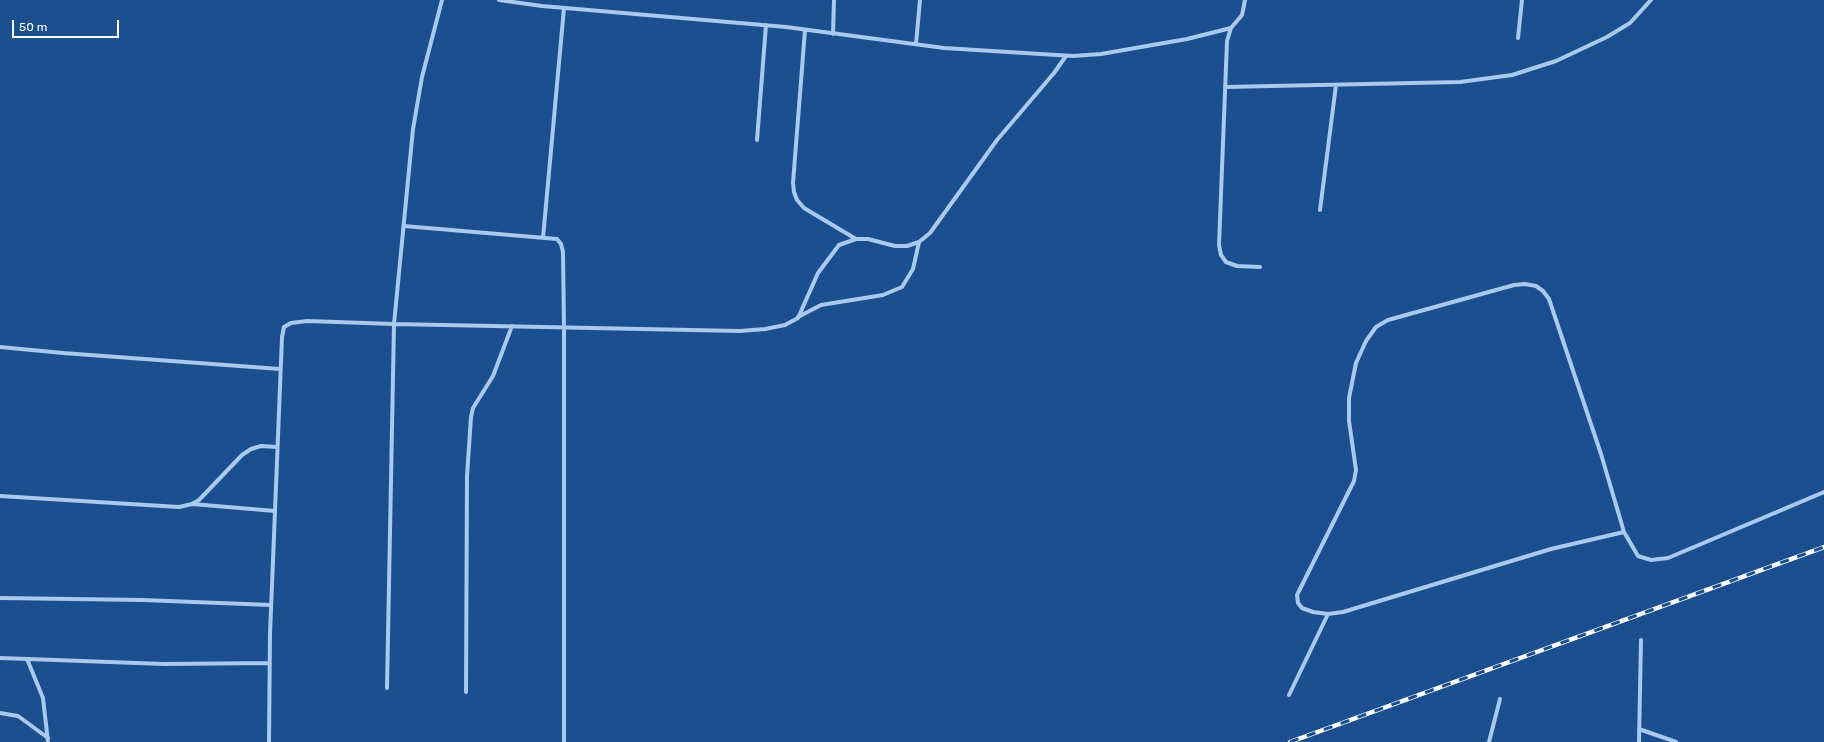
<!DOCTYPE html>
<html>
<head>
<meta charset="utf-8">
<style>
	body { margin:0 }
	#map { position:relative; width:1824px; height:742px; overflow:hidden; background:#1b4f8f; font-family:Rubik,sans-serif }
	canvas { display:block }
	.scale { position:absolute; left:12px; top:20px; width:107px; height:18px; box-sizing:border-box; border:2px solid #fff; border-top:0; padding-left:5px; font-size:12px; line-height:14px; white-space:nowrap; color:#fff; -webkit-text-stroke:3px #1b4f8f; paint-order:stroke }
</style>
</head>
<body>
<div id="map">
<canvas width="1824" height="742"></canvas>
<div class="scale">50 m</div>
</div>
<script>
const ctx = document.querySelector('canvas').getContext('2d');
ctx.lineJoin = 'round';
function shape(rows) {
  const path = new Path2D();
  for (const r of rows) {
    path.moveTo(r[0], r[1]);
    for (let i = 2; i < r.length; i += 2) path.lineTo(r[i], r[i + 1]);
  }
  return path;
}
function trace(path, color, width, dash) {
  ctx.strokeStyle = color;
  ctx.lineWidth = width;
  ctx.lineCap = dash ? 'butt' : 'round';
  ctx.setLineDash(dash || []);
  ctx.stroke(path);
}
trace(shape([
	[499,0,542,6,786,27,944,48,1073,56,1101,54,1187,39,1231,28],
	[1245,0,1242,15,1231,28,1227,41,1219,245,1221,255,1226,262,1237,266,1260,267],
	[805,30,793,183,794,192,797,200,804,208,856,239],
	[833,34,834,0],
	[1518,38,1522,0],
	[916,44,920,0],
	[1225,87,1460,82,1512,75,1556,61,1607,37,1630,23,1651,0],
	[757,140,766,25],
	[1320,210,1336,85],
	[404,226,557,239,561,244,563,252,564,327,564,742],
	[543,238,564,8],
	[798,317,821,305,883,295,902,287,913,269,919,242],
	[0,347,63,353,280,369],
	[0,496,179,507,192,504,199,500,242,455,251,449,261,446,277,447],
	[192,504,275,511],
	[1624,532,1551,549,1343,612,1328,614,1313,612,1302,608,1298,603,1297,595,1354,481,1356,470,1349,421,1349,398,1356,363,1366,341,1376,327,1388,320,1514,285,1525,284,1536,286,1543,291,1549,299,1601,454,1624,532,1638,556,1651,560,1668,558,1824,492],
	[0,598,143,600,271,605],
	[0,658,164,664,270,663],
	[27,659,43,698,48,742],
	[387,688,394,324,413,129,422,77,442,0],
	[466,692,467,476,471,417,473,408,493,376,512,326],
	[1289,695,1328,614],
	[0,713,18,716,48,738],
	[1639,729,1676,742],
	[269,742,270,634,275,511,282,337,284,327,291,323,307,321,394,324,740,331,765,329,785,325,798,318,818,273,839,245,856,239,868,239,895,246,907,246,919,242,930,233,997,140,1054,73,1066,56],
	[1489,742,1500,699],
	[1639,742,1641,640]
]), '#a9c9ee', 4);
const rail = shape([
	[1290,742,1824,547]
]);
trace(rail, '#fff', 4.5);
trace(rail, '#1b4f8f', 3, [9]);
</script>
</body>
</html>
